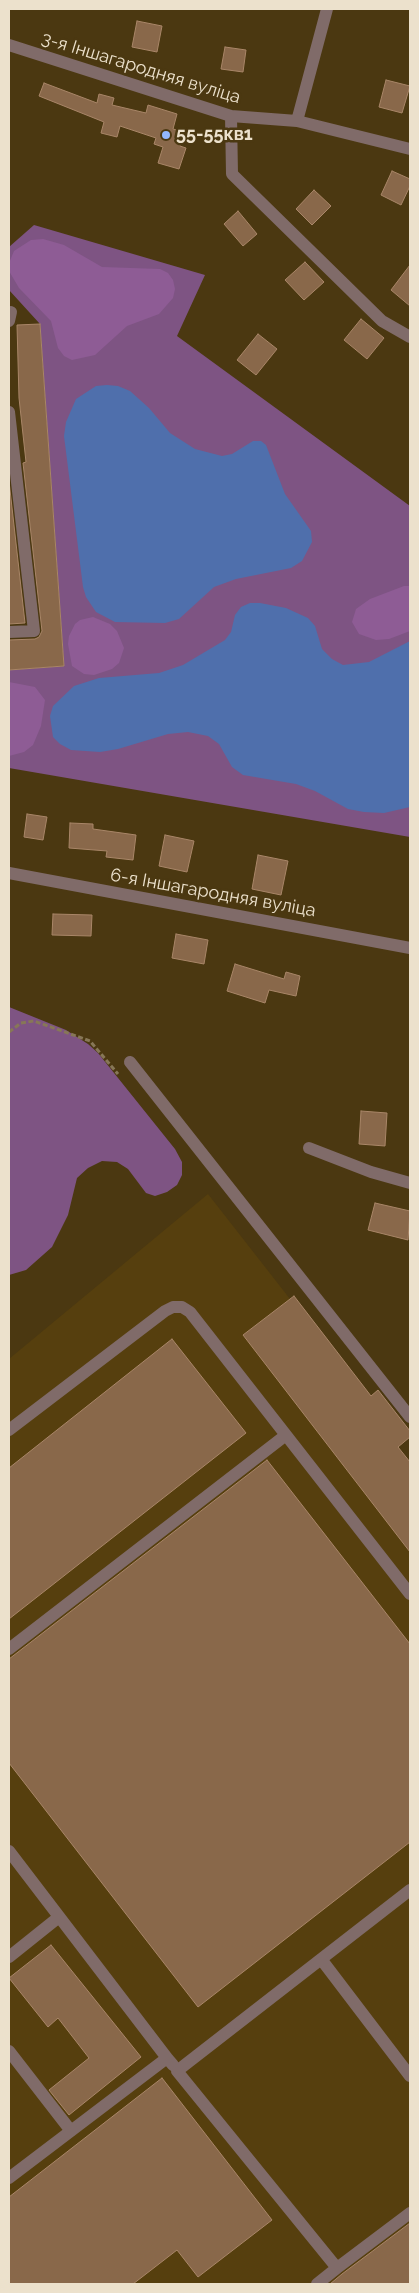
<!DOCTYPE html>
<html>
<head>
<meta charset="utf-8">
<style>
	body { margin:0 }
	#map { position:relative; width:419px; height:2293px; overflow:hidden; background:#4b3811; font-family:Raleway,sans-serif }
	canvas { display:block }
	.frame { position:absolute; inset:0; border:10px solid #ece1cc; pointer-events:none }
</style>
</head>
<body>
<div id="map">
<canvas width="419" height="2293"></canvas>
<div class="frame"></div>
</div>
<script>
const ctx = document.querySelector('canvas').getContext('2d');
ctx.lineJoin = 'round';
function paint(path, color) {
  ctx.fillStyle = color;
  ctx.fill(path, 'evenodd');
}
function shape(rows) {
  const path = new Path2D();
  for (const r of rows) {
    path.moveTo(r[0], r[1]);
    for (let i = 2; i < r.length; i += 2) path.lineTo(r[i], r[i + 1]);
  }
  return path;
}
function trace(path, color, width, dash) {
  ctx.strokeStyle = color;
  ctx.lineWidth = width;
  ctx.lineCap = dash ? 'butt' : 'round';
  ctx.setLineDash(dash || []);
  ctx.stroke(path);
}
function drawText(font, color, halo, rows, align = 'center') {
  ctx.font = font + ' Raleway,sans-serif';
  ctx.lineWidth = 5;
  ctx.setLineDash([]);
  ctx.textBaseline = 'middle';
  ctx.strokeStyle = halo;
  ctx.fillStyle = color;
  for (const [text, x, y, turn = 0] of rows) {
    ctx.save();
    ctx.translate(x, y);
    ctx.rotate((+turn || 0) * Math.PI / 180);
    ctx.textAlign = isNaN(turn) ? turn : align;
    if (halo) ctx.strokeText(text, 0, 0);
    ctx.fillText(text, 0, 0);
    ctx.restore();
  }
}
paint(shape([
	[208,1194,290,1299,243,1335,410,1552,410,2284,9,2284,9,1359]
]), '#563f0e');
paint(shape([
	[34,225,205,275,177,336,410,506,410,837,9,768,9,670,64,666,40,324,9,290,9,247],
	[9,1007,66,1030,88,1044,98,1053,175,1149,182,1162,182,1175,177,1185,167,1192,155,1196,146,1193,128,1169,117,1162,102,1161,88,1168,77,1178,68,1215,52,1247,26,1270,9,1275]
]), '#7e5483');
paint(shape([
	[43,239,64,245,102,267,160,269,168,273,173,280,175,289,173,298,159,314,127,326,95,355,72,360,64,356,58,348,51,321,19,288,9,271,9,263,14,251,31,240],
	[404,586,410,586,410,631,389,639,376,640,359,634,352,622,356,609,370,599],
	[93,617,110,624,117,631,124,648,119,663,112,669,94,675,84,674,72,666,68,644,69,636,75,624,80,620],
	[9,682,35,687,45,700,41,726,33,745,24,752,9,756]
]), '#8e5c95');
paint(shape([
	[107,385,118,386,130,391,149,408,170,433,195,449,222,456,232,454,253,441,261,441,266,445,285,494,311,531,312,542,302,561,291,568,236,579,214,587,179,619,165,623,115,622,96,612,86,597,83,587,64,436,66,422,76,399,96,386],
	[250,603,260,603,286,608,308,618,315,626,322,649,332,659,343,665,369,662,410,641,410,807,384,813,364,812,348,809,315,791,296,784,243,775,232,767,219,744,208,736,188,732,168,734,118,749,100,752,71,750,60,744,53,737,50,716,53,706,74,686,99,678,159,673,183,665,225,640,231,632,235,615,241,607]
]), '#4f6fac');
const building = shape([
	[137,21,162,26,157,52,132,47,137,21],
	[225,47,246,50,243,72,221,69,225,47],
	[386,80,410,86,402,113,379,107,386,80],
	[44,83,97,103,99,94,114,98,112,105,146,113,148,105,177,114,173,129,184,132,180,146,186,148,179,169,158,163,163,147,154,144,156,138,120,126,117,137,101,133,104,122,39,96,44,83],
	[392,171,410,179,410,186,401,205,381,195,392,171],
	[314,190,331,206,312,225,296,209,314,190],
	[238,211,257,234,243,246,224,224,238,211],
	[305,262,324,282,304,300,285,280,305,262],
	[410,265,410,306,391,290,410,265],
	[361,319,384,338,367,359,344,340,361,319],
	[40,324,64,666,9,670,9,640,35,639,39,637,42,631,23,463,26,462,19,398,17,325,40,324],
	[258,334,277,349,256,375,237,360,258,334],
	[9,481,25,623,9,624,9,481],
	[27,814,47,817,43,840,24,837,27,814],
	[70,823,93,824,93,829,136,835,133,860,106,857,107,851,69,848,70,823],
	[165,835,194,841,187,872,159,866,165,835],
	[258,855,288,861,281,895,252,889,258,855],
	[53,914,92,915,91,936,52,935,53,914],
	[176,934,208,940,204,964,172,958,176,934],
	[235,964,284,979,286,972,300,976,296,996,269,990,265,1003,227,991,235,964],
	[361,1111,387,1113,385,1146,359,1144,361,1111],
	[375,1203,410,1211,408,1240,368,1230,375,1203],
	[294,1296,371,1396,378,1390,410,1431,410,1437,398,1447,410,1462,410,1552,243,1335,294,1296],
	[172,1339,246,1433,9,1619,9,1468,172,1339],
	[267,1460,410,1644,410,1842,198,2007,9,1763,9,1659,267,1460],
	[51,1945,141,2057,69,2115,49,2090,89,2058,58,2018,48,2027,9,1978,51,1945],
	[162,2078,272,2220,198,2277,177,2250,133,2284,9,2284,9,2197,162,2078],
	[410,2223,410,2284,330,2284,342,2274,410,2223]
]);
paint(building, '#89684a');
trace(building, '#a98668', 1);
trace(shape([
	[9,1032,21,1023,34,1021,90,1041,118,1074]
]), '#877757', 3, [5, 2.5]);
trace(shape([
	[9,45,231,116,297,121,410,149],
	[231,116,232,174,382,321,410,337],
	[297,121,327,9],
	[9,321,11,312],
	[9,412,34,631,9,632],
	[9,873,410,948],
	[130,1062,410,1417],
	[309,1148,371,1172,410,1183],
	[9,1430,165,1311,173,1307,182,1307,190,1312,410,1594],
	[9,1649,286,1435],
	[9,1851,167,2058],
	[9,1957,59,1917],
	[321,1959,410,2076],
	[9,2051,71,2131],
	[9,2178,167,2058,173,2065],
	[337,2268,410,2213],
	[317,2284,337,2268,177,2071,410,1890]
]), '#806b69', 12);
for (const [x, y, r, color] of [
	[166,135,5,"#92b7fd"]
]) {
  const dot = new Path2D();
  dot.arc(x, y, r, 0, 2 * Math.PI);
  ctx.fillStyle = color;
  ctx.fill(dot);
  trace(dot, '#4b3811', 2);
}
drawText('18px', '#ece1cc', '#4b3811', [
	["3-я Іншагародняя вуліца",141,68,17],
	["6-я Іншагародняя вуліца",213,893,10]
]);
drawText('bold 18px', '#ece1cc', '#4b3811', [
	["55-55кв1",176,135]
], 'left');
</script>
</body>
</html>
